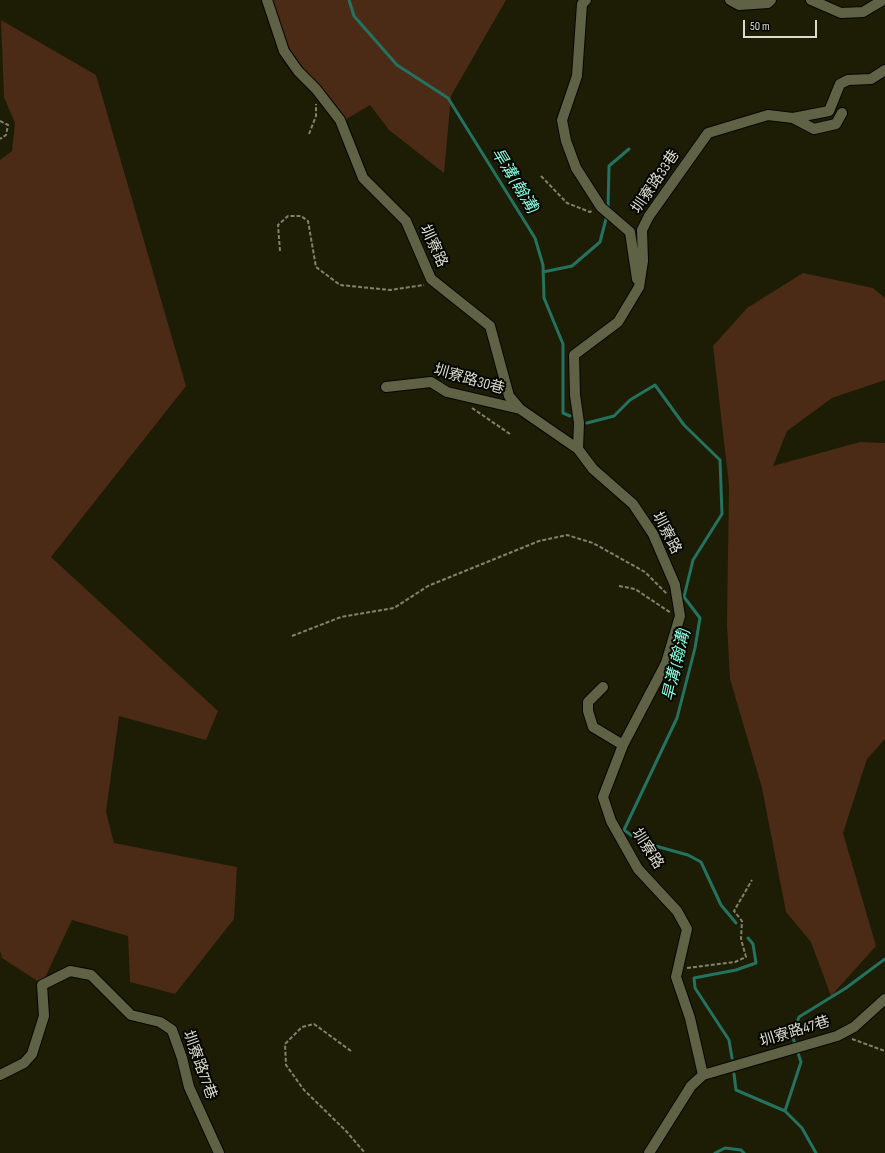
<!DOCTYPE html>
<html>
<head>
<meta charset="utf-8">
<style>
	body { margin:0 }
	#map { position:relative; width:885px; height:1153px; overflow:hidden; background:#1c1d04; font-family:"Sofia Sans Condensed",sans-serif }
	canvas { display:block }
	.scale { position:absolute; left:743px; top:20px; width:74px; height:18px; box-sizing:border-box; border:2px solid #d9dbcb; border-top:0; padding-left:5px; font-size:12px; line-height:14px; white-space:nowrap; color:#d9dbcb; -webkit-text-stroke:3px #060601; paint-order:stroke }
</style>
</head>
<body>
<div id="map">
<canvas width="885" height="1153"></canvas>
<div class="scale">50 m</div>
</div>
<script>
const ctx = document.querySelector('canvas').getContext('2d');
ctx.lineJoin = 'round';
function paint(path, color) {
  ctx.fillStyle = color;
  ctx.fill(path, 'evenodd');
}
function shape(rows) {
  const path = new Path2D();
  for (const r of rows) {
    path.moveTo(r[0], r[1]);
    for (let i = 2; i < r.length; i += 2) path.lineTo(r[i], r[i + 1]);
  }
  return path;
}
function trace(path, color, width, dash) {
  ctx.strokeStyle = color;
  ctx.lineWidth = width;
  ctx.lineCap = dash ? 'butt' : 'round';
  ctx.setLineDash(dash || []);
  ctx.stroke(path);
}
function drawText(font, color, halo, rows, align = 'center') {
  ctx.font = font + ' "Sofia Sans Condensed","Noto Sans TC",sans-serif';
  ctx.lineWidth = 4;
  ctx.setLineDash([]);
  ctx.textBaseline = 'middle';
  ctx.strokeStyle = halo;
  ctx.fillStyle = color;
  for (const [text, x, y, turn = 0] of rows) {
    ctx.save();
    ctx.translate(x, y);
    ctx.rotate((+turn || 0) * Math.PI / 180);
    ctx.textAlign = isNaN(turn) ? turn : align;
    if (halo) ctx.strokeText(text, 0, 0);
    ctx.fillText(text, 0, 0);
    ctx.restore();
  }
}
paint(shape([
	[272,0,506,0,451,96,444,173,389,130,370,105,345,120,287,48],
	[1,20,96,75,186,386,51,557,218,711,206,740,119,716,106,812,114,843,237,867,234,919,175,994,130,982,128,936,72,920,42,984,2,958,0,951,0,160,12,151,15,123,4,97],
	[803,273,873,288,885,298,885,380,832,398,787,431,773,466,860,442,885,443,885,739,867,759,843,833,876,946,831,996,811,942,786,912,762,788,730,679,727,625,729,485,713,346,747,308]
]), '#4b2a16');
trace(shape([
	[349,0,354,16,397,65,448,98,535,238,543,265,544,298,563,344,563,413,570,416],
	[608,209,609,166,629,149],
	[543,272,572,266,600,242,607,215],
	[587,423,614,416,630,400,655,385,684,425,720,460,722,514,693,560,684,597,700,618,695,648,677,718,624,830,641,842,688,855,701,862,721,905,736,923],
	[732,1058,729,1040,695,988,694,978,736,970,756,963,753,944,748,938],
	[734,1074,736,1090,785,1111,802,1128,816,1153],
	[785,1111,801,1062,792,1035,799,1017,846,988,885,959],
	[715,1153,725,1148,741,1150,744,1153]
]), '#24725f', 3);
const minor = shape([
	[267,0,284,51,298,71,316,89,340,120,363,178,406,221,431,279,490,326,509,396,520,409,578,449,593,469,633,504,653,534,675,585,680,616,666,663,623,745,603,797,611,821,638,869,677,911,687,929,676,977,690,1018,703,1075,691,1086,649,1153],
	[586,0,582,4,577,76,562,120,566,141,576,168,601,207,630,232,637,279],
	[730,0,739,5,768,3,771,0],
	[811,0,841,13,863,12,883,0],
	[793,118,814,129,836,124,842,113],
	[386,387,431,382,447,392,520,409],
	[578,449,579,423,575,395,574,355,618,322,639,287,643,261,642,230,649,216,708,133,768,115,793,118,829,111,840,84,848,80,871,79,885,70],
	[603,687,588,702,588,711,593,727,623,745],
	[0,1075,24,1063,32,1054,44,1016,42,985,70,971,91,975,131,1015,160,1022,172,1030,182,1058,189,1087,219,1153],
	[703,1075,837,1036,854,1027,885,999]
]);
trace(minor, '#070700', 12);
trace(shape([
	[0,121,8,125,6,135,0,139],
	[309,134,316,116,316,104],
	[541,176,567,203,590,212,593,210],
	[280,251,278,225,288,216,301,216,308,221,316,267,340,285,390,290,424,285],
	[472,408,510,434],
	[619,586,635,589,671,613],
	[292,636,341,617,394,608,428,586,539,541,567,535,593,543,645,572,667,594],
	[687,968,735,962,746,957,741,939,742,921,734,911,752,880],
	[852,1039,885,1051],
	[351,1051,314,1024,302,1027,285,1044,286,1065,304,1090,346,1131,365,1153]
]), '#80826e', 2, [4, 2]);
trace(minor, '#606246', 10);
drawText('15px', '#d9dbcb', '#060601', [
	["圳寮路33巷",656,182,-56],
	["圳寮路",433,246,65],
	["圳寮路30巷",469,380,16],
	["圳寮路",666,533,62],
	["圳寮路",647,849,57],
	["圳寮路47巷",795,1032,-17],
	["圳寮路77巷",199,1065,70]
]);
drawText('italic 16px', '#8dfbdd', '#060601', [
	["旱溝 (翰溝)",514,181,58],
	["旱溝 (翰溝)",677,665,-77]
]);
</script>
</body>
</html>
